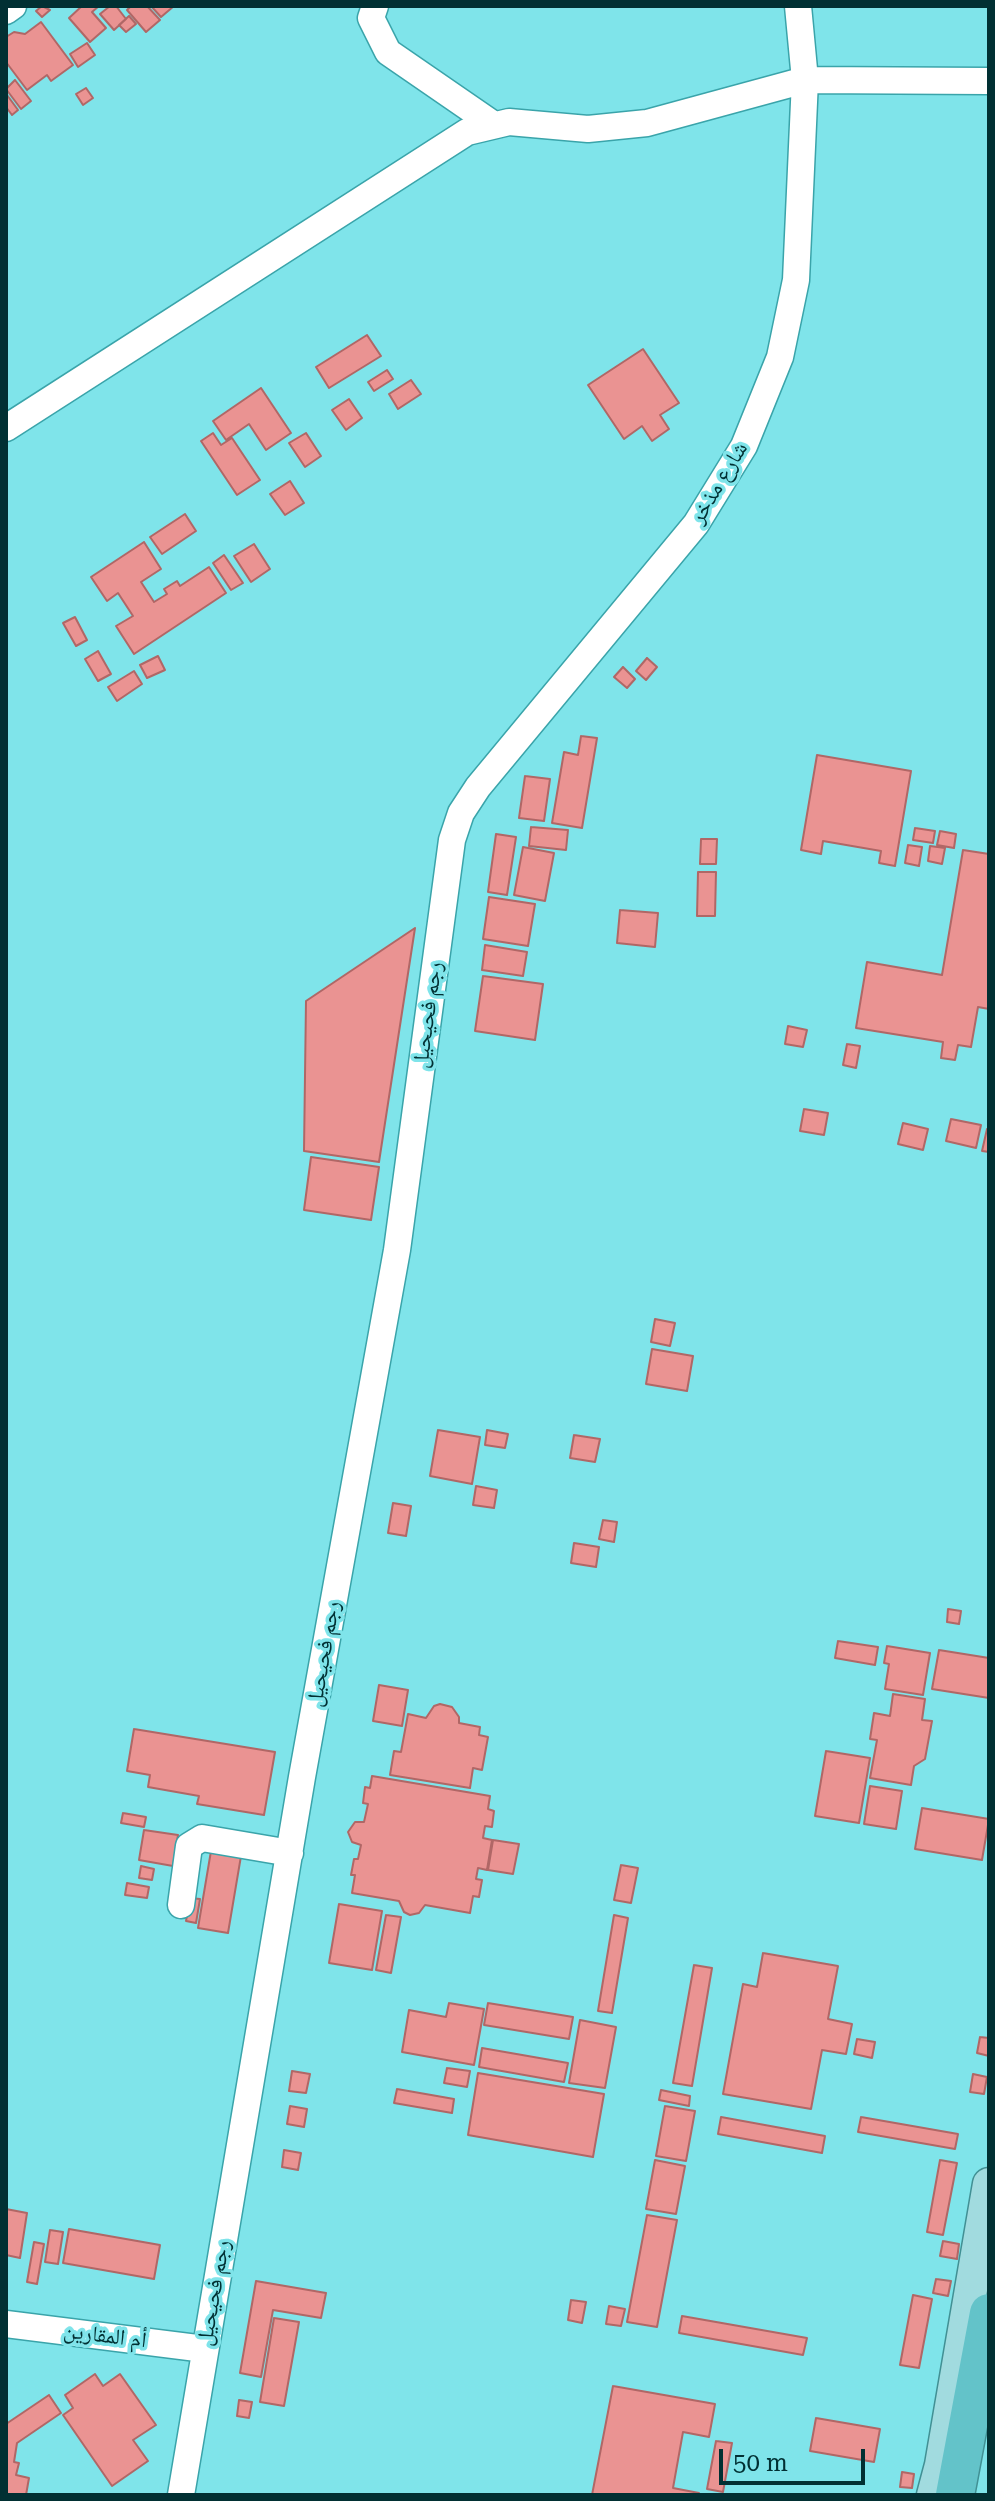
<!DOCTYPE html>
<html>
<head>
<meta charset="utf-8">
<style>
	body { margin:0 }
	#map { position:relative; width:995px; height:2501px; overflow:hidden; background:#7fe4ea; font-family:"Roboto Serif",serif }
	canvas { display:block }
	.frame { position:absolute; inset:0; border:8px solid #013033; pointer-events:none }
	.scale { position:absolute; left:719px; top:2449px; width:146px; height:36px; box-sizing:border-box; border:4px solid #013033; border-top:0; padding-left:10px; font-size:24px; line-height:28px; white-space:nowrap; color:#013033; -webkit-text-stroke:6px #7fe4ea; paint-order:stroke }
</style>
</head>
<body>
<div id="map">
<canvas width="995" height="2501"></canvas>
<div class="frame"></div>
<div class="scale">50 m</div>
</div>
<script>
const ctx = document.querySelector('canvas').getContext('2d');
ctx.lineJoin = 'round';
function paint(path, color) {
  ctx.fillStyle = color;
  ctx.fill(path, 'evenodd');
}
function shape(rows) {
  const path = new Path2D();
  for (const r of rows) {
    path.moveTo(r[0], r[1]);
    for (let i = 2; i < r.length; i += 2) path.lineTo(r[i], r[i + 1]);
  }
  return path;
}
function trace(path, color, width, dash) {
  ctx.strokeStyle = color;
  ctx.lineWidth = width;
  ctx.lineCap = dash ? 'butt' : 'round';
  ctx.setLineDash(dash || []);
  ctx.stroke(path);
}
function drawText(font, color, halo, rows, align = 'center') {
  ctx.font = font + ' "Roboto Serif","Noto Naskh Arabic",serif';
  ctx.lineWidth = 7;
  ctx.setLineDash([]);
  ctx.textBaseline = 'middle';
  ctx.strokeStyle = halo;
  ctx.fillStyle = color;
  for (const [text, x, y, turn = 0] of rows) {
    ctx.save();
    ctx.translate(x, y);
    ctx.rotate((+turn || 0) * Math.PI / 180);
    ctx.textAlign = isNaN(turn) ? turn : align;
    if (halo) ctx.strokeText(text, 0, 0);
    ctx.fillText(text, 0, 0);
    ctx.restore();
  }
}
const building = shape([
	[42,6,50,10,42,17,36,11,42,6],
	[82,6,99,6,92,12,106,28,90,42,69,18,82,6],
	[110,6,116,6,126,19,114,30,100,14,110,6],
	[131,6,147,6,160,20,146,32,127,10,131,6],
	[151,6,174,6,161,17,151,6],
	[129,16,136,24,126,32,119,25,129,16],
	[41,22,73,65,51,81,47,75,27,90,6,62,6,37,14,32,25,34,41,22],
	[87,43,95,55,78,67,70,54,87,43],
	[15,80,31,101,21,109,6,89,15,80],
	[86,88,93,98,83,105,76,94,86,88],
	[7,95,18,110,12,115,6,107,7,95],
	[367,335,381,356,329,388,316,367,367,335],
	[643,349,679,403,660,415,669,429,652,441,642,426,624,439,588,385,643,349],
	[387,370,393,379,374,391,368,382,387,370],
	[411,380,421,394,398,409,389,394,411,380],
	[261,388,291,433,266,450,249,424,226,440,213,421,261,388],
	[349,399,362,418,346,430,332,410,349,399],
	[213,433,221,445,232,438,260,480,237,495,201,441,213,433],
	[306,433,321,456,305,467,289,443,306,433],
	[290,481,304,503,285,515,270,494,290,481],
	[185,514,196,531,162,554,150,537,185,514],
	[144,542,161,569,141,582,154,602,167,594,164,589,177,581,180,586,209,567,226,593,134,654,116,626,133,616,118,593,107,601,91,577,144,542],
	[254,544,270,569,251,582,234,556,254,544],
	[224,555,243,583,231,590,213,563,224,555],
	[75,617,87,640,76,646,63,623,75,617],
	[98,651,111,674,98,681,85,659,98,651],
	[158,656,165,670,147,678,140,665,158,656],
	[647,658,657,667,646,680,636,671,647,658],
	[623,667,635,679,627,688,614,677,623,667],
	[134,671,142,684,117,701,108,687,134,671],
	[581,736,597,738,582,828,552,823,564,752,578,755,581,736],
	[817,755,911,771,895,866,879,863,881,851,823,841,821,854,801,850,817,755],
	[525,776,550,779,544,821,519,818,525,776],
	[531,827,568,830,566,850,529,846,531,827],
	[915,828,935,831,933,843,913,840,915,828],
	[940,831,956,834,954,848,937,845,940,831],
	[496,834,516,837,507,895,488,892,496,834],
	[701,839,717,839,716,864,700,864,701,839],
	[908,845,922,847,919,866,905,863,908,845],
	[930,846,945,848,942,864,928,861,930,846],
	[523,847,554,853,545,901,514,895,523,847],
	[963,850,989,854,989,1009,978,1007,971,1047,958,1045,955,1060,941,1058,943,1042,856,1028,867,962,942,975,963,850],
	[698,872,716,872,715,916,697,916,698,872],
	[489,897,535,904,528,946,483,939,489,897],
	[620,910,658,913,655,947,617,943,620,910],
	[415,928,379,1162,304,1151,306,1001,415,928],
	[485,945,527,952,523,976,482,970,485,945],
	[483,976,543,984,535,1040,475,1031,483,976],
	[788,1026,807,1030,803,1047,785,1044,788,1026],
	[847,1044,860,1046,856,1068,843,1065,847,1044],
	[804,1109,828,1113,824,1135,800,1131,804,1109],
	[951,1119,981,1125,976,1148,946,1141,951,1119],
	[903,1123,928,1129,923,1150,898,1144,903,1123],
	[987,1129,989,1129,989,1152,982,1151,987,1129],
	[311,1157,379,1167,371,1220,304,1210,311,1157],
	[655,1319,675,1323,670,1346,651,1342,655,1319],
	[652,1349,693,1356,687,1391,646,1384,652,1349],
	[438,1430,480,1437,472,1484,430,1476,438,1430],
	[487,1430,508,1434,505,1448,485,1445,487,1430],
	[574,1435,600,1439,595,1462,570,1458,574,1435],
	[476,1486,497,1490,494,1508,473,1505,476,1486],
	[393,1503,411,1506,406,1536,388,1533,393,1503],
	[603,1520,617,1522,614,1542,599,1539,603,1520],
	[574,1543,599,1547,596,1567,571,1563,574,1543],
	[948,1609,961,1611,959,1624,947,1622,948,1609],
	[838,1641,878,1647,875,1665,835,1658,838,1641],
	[887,1646,930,1653,923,1695,885,1689,889,1664,884,1663,887,1646],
	[939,1650,989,1658,989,1698,932,1689,939,1650],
	[379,1685,408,1690,402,1726,373,1721,379,1685],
	[893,1694,925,1699,922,1720,932,1721,925,1759,914,1766,911,1785,870,1778,877,1740,870,1739,874,1713,890,1716,893,1694],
	[440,1704,452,1707,459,1717,459,1723,480,1727,479,1735,488,1737,482,1770,473,1768,470,1788,390,1775,394,1751,401,1752,408,1714,426,1718,434,1706,440,1704],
	[134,1729,275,1752,264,1815,197,1804,199,1796,148,1787,150,1775,127,1771,134,1729],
	[826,1751,870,1758,859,1823,815,1816,826,1751],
	[372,1776,490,1796,488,1809,494,1811,492,1827,485,1826,483,1838,492,1840,487,1870,478,1868,476,1879,482,1880,479,1897,473,1896,470,1913,425,1905,419,1913,410,1915,404,1912,399,1901,352,1893,355,1875,351,1875,354,1859,358,1859,361,1845,352,1842,348,1832,355,1822,364,1822,368,1804,363,1803,365,1787,370,1788,372,1776],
	[870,1786,902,1791,896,1829,864,1824,870,1786],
	[922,1808,989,1819,982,1860,915,1849,922,1808],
	[123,1813,146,1817,144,1827,121,1823,123,1813],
	[144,1830,178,1835,173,1866,139,1860,144,1830],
	[493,1840,519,1844,513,1874,488,1870,493,1840],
	[211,1851,241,1856,228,1933,198,1928,211,1851],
	[621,1865,638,1868,631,1903,614,1900,621,1865],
	[141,1866,154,1869,152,1880,139,1878,141,1866],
	[127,1883,149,1887,147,1898,125,1895,127,1883],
	[190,1898,200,1899,196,1923,186,1921,190,1898],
	[339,1904,382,1911,372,1970,329,1963,339,1904],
	[386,1915,401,1917,391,1973,376,1970,386,1915],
	[614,1915,628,1918,612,2013,598,2011,614,1915],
	[763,1953,838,1966,828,2019,852,2024,846,2054,822,2050,811,2109,723,2094,743,1984,757,1987,763,1953],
	[694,1965,712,1968,692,2086,673,2083,694,1965],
	[449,2003,484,2009,474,2065,402,2052,409,2010,446,2017,449,2003],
	[488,2003,573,2017,569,2039,484,2025,488,2003],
	[580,2020,616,2027,605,2088,569,2083,580,2020],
	[980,2037,989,2038,989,2056,977,2053,980,2037],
	[857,2039,875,2042,872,2058,854,2054,857,2039],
	[482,2048,568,2063,564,2082,479,2067,482,2048],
	[447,2068,470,2071,467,2087,444,2083,447,2068],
	[292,2071,310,2074,306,2093,289,2091,292,2071],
	[478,2073,604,2094,593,2157,468,2135,478,2073],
	[973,2074,987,2077,984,2094,970,2092,973,2074],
	[397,2089,454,2099,452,2113,394,2103,397,2089],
	[661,2090,690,2096,689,2106,659,2100,661,2090],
	[290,2106,307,2109,304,2127,287,2124,290,2106],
	[665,2106,695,2111,686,2161,656,2156,665,2106],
	[721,2117,825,2136,822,2153,718,2134,721,2117],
	[861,2117,958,2134,955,2149,858,2132,861,2117],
	[284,2150,301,2153,298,2170,282,2167,284,2150],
	[655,2160,685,2166,676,2214,646,2209,655,2160],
	[940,2160,957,2163,943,2235,927,2232,940,2160],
	[6,2209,27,2213,20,2258,6,2255,6,2209],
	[647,2215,677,2220,657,2327,627,2322,647,2215],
	[69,2229,160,2245,154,2279,63,2263,69,2229],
	[50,2230,63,2232,58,2264,45,2262,50,2230],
	[943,2241,959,2244,957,2259,940,2256,943,2241],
	[34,2242,44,2244,37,2284,27,2282,34,2242],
	[936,2279,951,2281,948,2296,933,2293,936,2279],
	[256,2281,326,2293,321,2318,273,2310,261,2377,240,2373,256,2281],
	[913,2295,932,2299,919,2368,900,2365,913,2295],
	[571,2300,586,2302,582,2323,568,2320,571,2300],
	[609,2306,625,2309,621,2326,606,2324,609,2306],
	[682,2316,807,2338,803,2355,679,2333,682,2316],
	[274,2318,299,2322,284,2406,260,2402,274,2318],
	[95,2374,103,2386,120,2374,156,2425,133,2440,148,2461,112,2486,63,2415,73,2408,65,2395,95,2374],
	[613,2386,715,2404,709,2437,683,2432,673,2488,699,2493,698,2495,592,2495,613,2386],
	[49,2395,61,2413,17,2443,14,2462,19,2463,16,2475,29,2478,26,2495,6,2495,6,2424,49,2395],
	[239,2400,252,2402,249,2418,237,2416,239,2400],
	[816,2418,880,2429,874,2462,810,2451,816,2418],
	[716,2441,732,2443,723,2492,707,2489,716,2441],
	[902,2472,914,2474,912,2488,900,2487,902,2472]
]);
paint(building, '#ea9392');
trace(building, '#b06766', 2);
const minor = shape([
	[375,6,371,18,388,52,494,125],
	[6,11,13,6],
	[6,428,467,132,509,122,588,129,647,123,805,80,989,81],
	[181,1905,189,1846,202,1838,290,1853],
	[6,2324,205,2349],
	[181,2495,302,1777,397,1250,452,840,461,813,478,787,696,524,744,446,780,357,796,280,805,80,798,6]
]);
const major = shape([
	[933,2495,941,2465,989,2184]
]);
const highway = shape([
	[955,2495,989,2313]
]);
trace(minor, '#3aa4aa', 29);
trace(major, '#419094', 35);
trace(highway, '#419094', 41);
trace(minor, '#fff', 26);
trace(major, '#a1dbdf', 32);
trace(highway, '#63c3c9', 38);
drawText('22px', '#013033', '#7fe4ea', [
	["شارع مذخر",719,483,-59],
	["رجم فحيحيل",428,1015,-82],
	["رجم فحيحيل",324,1654,-80],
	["رجم فحيحيل",214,2293,-80],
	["أم المقارين",105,2336,7]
]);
</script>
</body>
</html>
